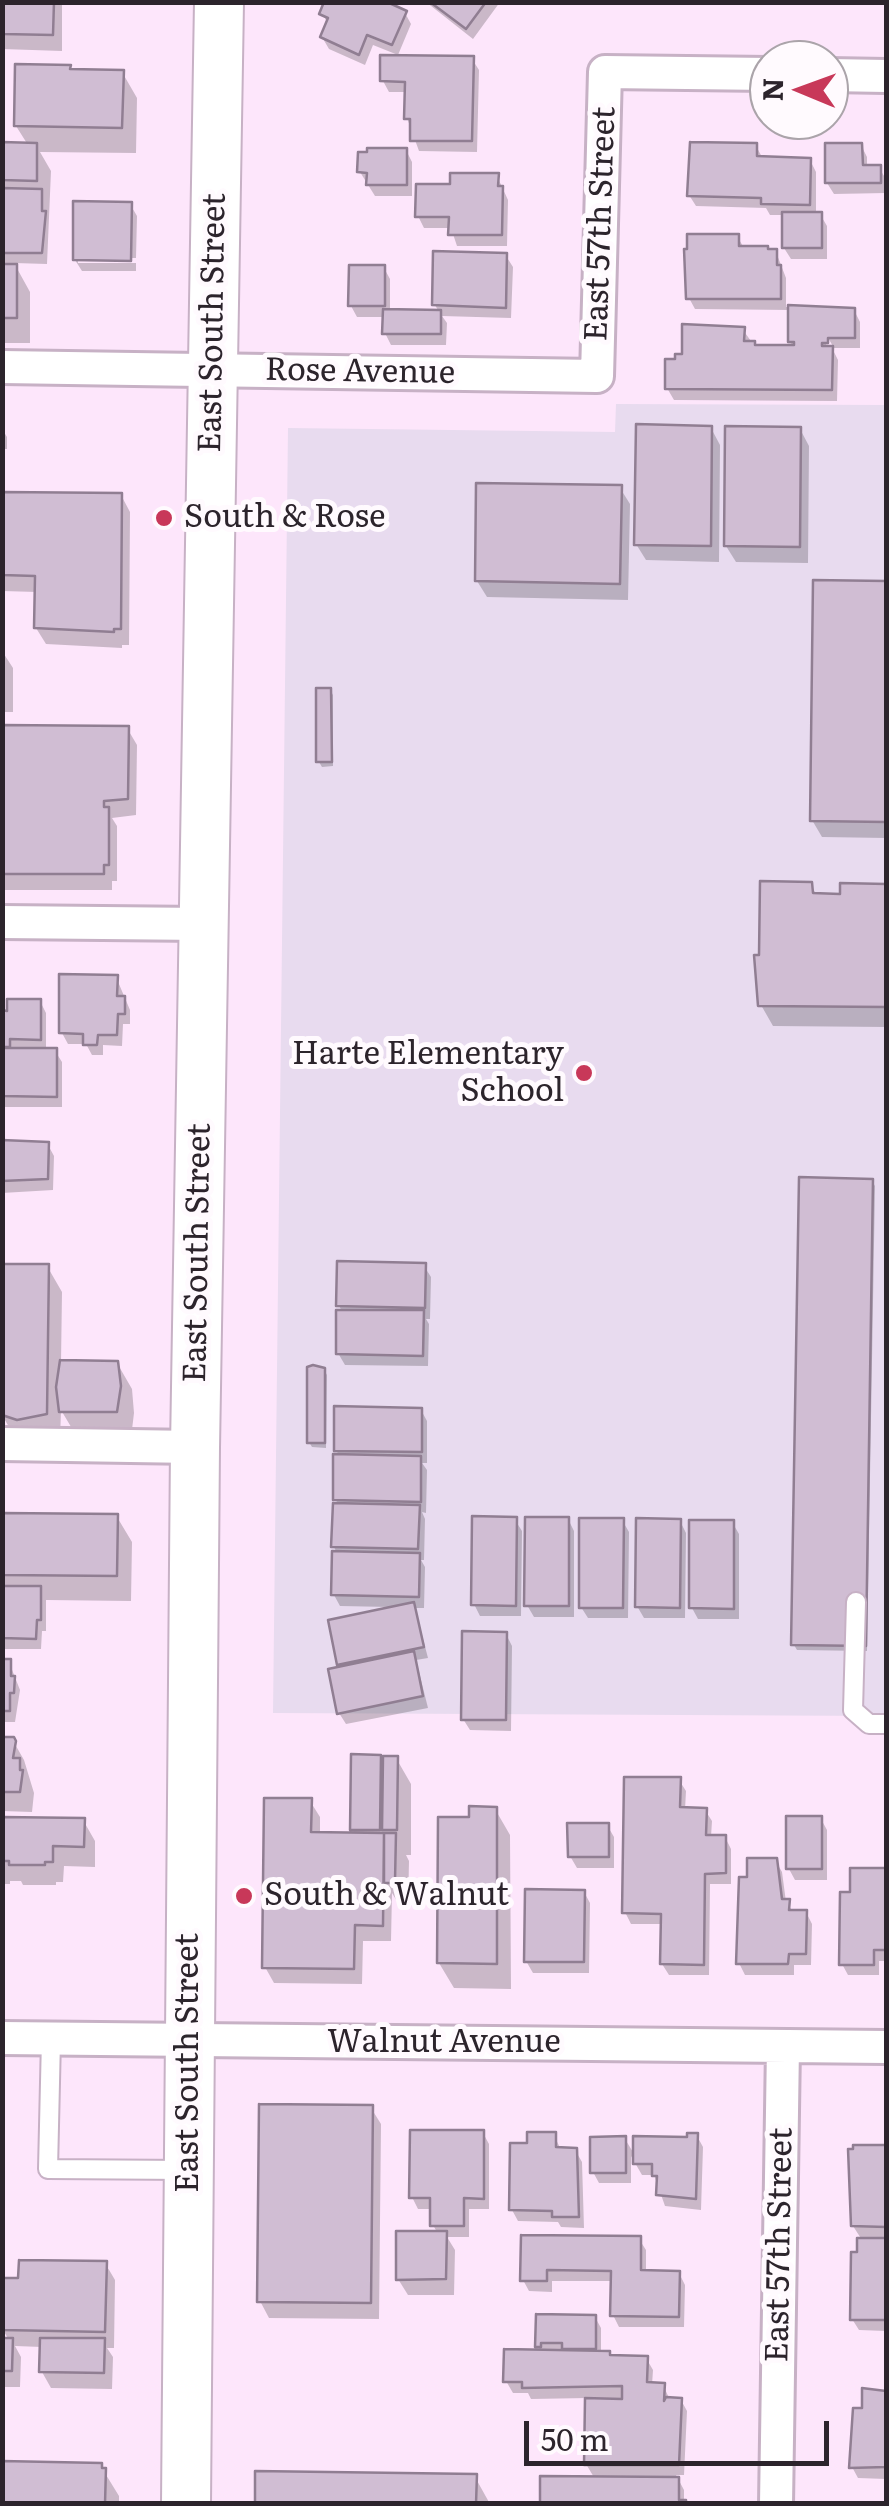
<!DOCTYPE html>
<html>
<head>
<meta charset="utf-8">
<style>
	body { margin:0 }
	#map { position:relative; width:889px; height:2506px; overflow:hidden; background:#fde6fb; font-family:Literata,serif }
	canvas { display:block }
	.frame { position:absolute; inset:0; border:5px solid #2c242c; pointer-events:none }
	.north { position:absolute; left:749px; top:40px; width:100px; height:100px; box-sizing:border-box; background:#fffafe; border:2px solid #aba4aa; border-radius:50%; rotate:271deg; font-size:28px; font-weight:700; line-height:40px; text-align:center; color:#2c242c }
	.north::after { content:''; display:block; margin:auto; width:35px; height:45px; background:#c83859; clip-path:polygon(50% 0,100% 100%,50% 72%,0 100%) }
	.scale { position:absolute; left:524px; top:2421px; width:305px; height:45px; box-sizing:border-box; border:5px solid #2c242c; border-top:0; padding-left:12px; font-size:30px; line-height:35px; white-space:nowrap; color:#2c242c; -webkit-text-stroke:8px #fffafe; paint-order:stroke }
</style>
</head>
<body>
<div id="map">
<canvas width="889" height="2506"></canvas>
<div class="frame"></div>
<div class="north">N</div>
<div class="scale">50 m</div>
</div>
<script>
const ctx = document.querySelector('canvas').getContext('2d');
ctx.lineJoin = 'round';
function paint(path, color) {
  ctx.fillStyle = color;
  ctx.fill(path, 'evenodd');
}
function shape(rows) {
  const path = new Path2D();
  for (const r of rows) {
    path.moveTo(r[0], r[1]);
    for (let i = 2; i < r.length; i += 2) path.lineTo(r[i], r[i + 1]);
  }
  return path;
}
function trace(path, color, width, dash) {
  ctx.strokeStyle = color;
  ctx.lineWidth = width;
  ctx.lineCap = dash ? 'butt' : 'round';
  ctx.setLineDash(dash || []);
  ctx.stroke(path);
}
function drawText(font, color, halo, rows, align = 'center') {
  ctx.font = font + ' Literata,serif';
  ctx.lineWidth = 10;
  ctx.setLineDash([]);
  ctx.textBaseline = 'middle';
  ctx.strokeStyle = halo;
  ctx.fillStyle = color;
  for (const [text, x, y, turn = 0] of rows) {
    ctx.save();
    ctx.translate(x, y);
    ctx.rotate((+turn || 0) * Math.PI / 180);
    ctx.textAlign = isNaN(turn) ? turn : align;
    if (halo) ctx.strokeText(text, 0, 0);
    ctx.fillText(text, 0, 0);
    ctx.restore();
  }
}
paint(shape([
	[616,404,886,405,886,1716,273,1713,288,428,615,432]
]), '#e8dbef');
paint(shape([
	[2,2,62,2,62,51,2,49],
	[426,2,500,2,473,39],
	[322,13,405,13,411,24,398,55,373,45,365,65,329,49,322,37,328,24],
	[472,59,479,70,477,152,419,151,407,118,407,92,389,92,383,81],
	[122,72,137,98,136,153,40,152,51,171,47,264,14,263,30,292,30,343,2,343,2,140,5,145,28,145,16,126],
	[861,145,867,157,867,168,879,168,886,179,886,193,834,194,827,183],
	[756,146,762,157,810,160,816,172,816,214,820,214,827,226,827,259,791,259,784,248,784,215,770,215,766,208,696,206,689,195],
	[406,150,412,162,412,196,375,196,360,172],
	[497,176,508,200,507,246,457,246,451,228,424,228,418,216,453,186],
	[130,204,137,216,136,258,78,258,78,263,136,263,136,271,82,271,75,260],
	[737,236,744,248,776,252,786,278,786,307,854,310,860,322,860,348,832,348,838,360,837,401,674,400,667,388,677,361,743,330,756,348,794,348,790,342,790,310,695,309,689,298],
	[824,331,834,348,828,348,820,333],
	[506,256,513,267,511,318,442,316,447,323,446,345,391,345,385,333,385,317,357,317,351,306,384,268,390,279,390,312,439,312,435,305],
	[711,428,720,445,719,562,646,560,636,544],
	[2,429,7,437,7,449,3,449,2,487],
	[800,429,809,446,808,563,736,562,726,546],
	[620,488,630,504,628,600,487,597,477,581],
	[2,494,121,495,130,512,129,645,122,645,122,648,46,644,36,628,37,592,2,591],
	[815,582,886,583,886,838,822,837,812,820],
	[2,651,13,668,13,712,2,712],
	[330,690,333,695,333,766,322,767,319,762],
	[2,727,127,728,137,745,136,815,112,818,117,826,117,881,112,881,112,890,3,890],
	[811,885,817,896,842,897,842,886,886,886,886,1027,773,1026,761,1005,762,957],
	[116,977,130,1010,130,1024,123,1024,122,1046,103,1045,103,1055,92,1055,86,1044,68,1044,62,1033],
	[40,1001,46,1013,46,1050,55,1051,62,1062,62,1107,2,1107,2,1013],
	[2,1142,48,1145,54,1156,53,1190,2,1193],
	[872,1181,875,1186,867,1651,797,1650,794,1645],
	[47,1266,62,1292,61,1363,117,1363,132,1389,134,1413,131,1438,77,1437,61,1410,60,1440,16,1439,2,1415],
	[424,1266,431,1277,430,1319,426,1319,429,1324,428,1366,345,1365,338,1353,342,1312,339,1305],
	[324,1370,327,1375,326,1448,312,1447,309,1442],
	[421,1410,427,1421,427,1463,422,1463,427,1470,426,1513,422,1512,425,1519,424,1560,421,1560,425,1567,424,1608,415,1608,428,1658,416,1660,428,1708,346,1724,339,1713,341,1669,331,1622,390,1607,340,1606,334,1595,337,1553,334,1547,339,1505,335,1499,340,1457,336,1450],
	[2,1515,117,1517,132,1542,131,1601,46,1600,46,1631,42,1631,41,1649,2,1649],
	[568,1519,574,1531,574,1617,534,1617,527,1605],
	[515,1520,522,1531,521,1616,480,1616,474,1604],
	[622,1520,629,1532,628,1618,588,1618,581,1607],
	[680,1521,686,1533,685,1618,644,1618,637,1606],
	[732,1522,739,1534,739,1619,698,1619,692,1608],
	[506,1634,512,1646,511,1731,470,1730,463,1719],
	[2,1661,9,1662,20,1690,15,1722,2,1722],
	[2,1739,12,1739,24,1760,34,1793,32,1812,2,1811],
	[380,1757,385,1768,396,1758,411,1784,411,1855,406,1855,409,1861,408,1907,401,1908,392,1893,391,1941,363,1941,362,1984,274,1983,265,1967,310,1801,320,1817,320,1835,356,1835,352,1829],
	[679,1780,686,1791,685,1810,705,1810,712,1821,711,1837,725,1837,731,1849,731,1884,710,1884,709,1975,669,1975,662,1964,663,1924,631,1924,625,1912],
	[495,1809,510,1835,511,1989,454,1988,439,1963,471,1819],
	[2,1819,83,1820,95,1841,95,1867,64,1866,63,1882,56,1882,56,1885,23,1885,21,1881,10,1881,10,1884,2,1884],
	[821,1819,827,1830,827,1880,795,1880,789,1869],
	[607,1825,614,1837,614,1868,577,1868,570,1856],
	[775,1860,782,1872,786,1902,794,1913,806,1912,812,1924,811,1965,794,1965,794,1975,745,1975,739,1963,750,1879],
	[852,1870,886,1870,886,1961,879,1961,879,1975,848,1975,842,1964,853,1895],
	[584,1892,590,1903,589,1973,533,1973,526,1961],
	[371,2108,381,2124,379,2319,269,2318,260,2301],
	[483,2133,489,2144,489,2209,469,2209,469,2237,447,2237,455,2250,454,2295,408,2295,398,2279,438,2234,433,2225,433,2209,418,2209,412,2197],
	[554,2135,561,2150,575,2150,582,2162,584,2228,561,2227,558,2222,518,2221,512,2210,529,2145],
	[697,2136,703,2147,701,2210,665,2206,654,2175,642,2175,631,2156,631,2183,599,2183,593,2172,625,2139,636,2157],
	[856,2148,886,2148,886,2331,859,2330,852,2319,862,2240,853,2226],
	[523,2237,639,2239,646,2250,646,2273,679,2273,685,2285,684,2327,619,2327,613,2315,613,2281,552,2281,552,2292,529,2291,523,2280],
	[105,2263,115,2280,114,2348,107,2348,113,2357,112,2389,51,2388,42,2372,42,2347,15,2346,21,2357,20,2387,2,2387,2,2340,9,2340,3,2330,21,2281],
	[538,2316,595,2317,601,2328,601,2353,611,2358,646,2358,653,2370,652,2385,663,2385,670,2400,681,2400,687,2411,684,2475,676,2475,684,2490,684,2502,595,2479,586,2464,588,2398,531,2399,528,2393,513,2393,506,2381,541,2352,538,2346],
	[865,2392,886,2392,886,2479,858,2478,852,2467,864,2411],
	[100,2465,119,2496,119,2504,2,2504],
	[475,2477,490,2504,257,2504]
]), '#0003');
const building = shape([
	[2,2,54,2,53,35,2,34,2,2],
	[324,2,387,2,407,11,392,45,367,35,359,55,320,37,328,18,319,14,324,2],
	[430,2,486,2,466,29,430,2],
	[380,55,474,56,472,141,410,141,410,119,404,119,405,82,380,81,380,55],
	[15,64,71,65,70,69,124,70,122,128,14,126,15,64],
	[2,142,37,143,37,181,2,180,2,142],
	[690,142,757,143,757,156,811,158,810,205,761,204,761,198,687,196,690,142],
	[825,143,862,143,863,165,881,165,881,183,825,183,825,143],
	[367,148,407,148,407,185,366,185,367,173,357,172,358,152,367,152,367,148],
	[450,173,499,173,498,186,503,186,502,235,448,235,449,217,415,217,416,184,450,184,450,173],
	[2,188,42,189,42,211,46,211,42,253,2,253,2,188],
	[73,201,132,202,131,261,73,260,73,201],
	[782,212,822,212,822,248,782,248,782,212],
	[687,234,739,234,739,246,768,246,768,249,777,249,777,265,781,265,781,299,686,299,684,249,687,249,687,234],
	[433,251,507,253,506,308,432,305,433,251],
	[2,264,17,264,17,318,2,318,2,264],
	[349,265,385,265,385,306,348,306,349,265],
	[788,305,855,308,855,338,828,338,828,343,822,343,822,346,833,346,832,390,665,389,665,359,675,359,675,354,682,354,682,324,745,327,744,341,755,341,755,345,794,345,794,342,788,342,788,305],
	[383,309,441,310,441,334,382,334,383,309],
	[636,424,712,426,711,546,634,545,636,424],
	[725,426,801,427,800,547,724,546,725,426],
	[476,483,622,485,620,584,475,581,476,483],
	[2,492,122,493,121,629,114,629,114,632,34,628,35,576,2,575,2,492],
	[813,580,886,581,886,822,810,821,813,580],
	[316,688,331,688,332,762,316,762,316,688],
	[2,725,129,726,128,799,104,801,104,807,109,807,109,865,104,865,104,874,2,874,2,725],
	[760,881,812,882,813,893,840,894,840,883,886,884,886,1007,758,1006,754,955,759,955,760,881],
	[59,974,118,975,117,996,125,996,125,1014,118,1014,117,1035,98,1035,97,1045,83,1045,83,1034,59,1033,59,974],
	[7,999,41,999,41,1040,10,1039,10,1047,2,1047,2,1010,7,1011,7,999],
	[2,1048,57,1048,57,1097,2,1096,2,1048],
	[2,1140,49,1142,48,1179,2,1181,2,1140],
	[799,1177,873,1179,866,1646,791,1645,799,1177],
	[337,1261,426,1263,425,1308,336,1306,337,1261],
	[2,1264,49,1264,47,1414,17,1420,2,1415,2,1264],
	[336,1310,424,1310,423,1356,336,1354,336,1310],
	[60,1360,118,1361,121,1386,117,1412,59,1412,56,1387,60,1360],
	[313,1365,325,1368,325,1443,307,1443,307,1367,313,1365],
	[334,1406,422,1408,422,1452,334,1451,334,1406],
	[333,1454,421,1456,421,1502,333,1500,333,1454],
	[333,1503,420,1505,418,1549,331,1547,333,1503],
	[2,1513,118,1514,117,1576,2,1575,2,1513],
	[472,1516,517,1517,516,1606,471,1605,472,1516],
	[525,1517,569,1517,569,1606,524,1606,525,1517],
	[579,1518,624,1518,623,1608,579,1608,579,1518],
	[636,1518,681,1519,680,1608,635,1607,636,1518],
	[689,1520,734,1520,734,1609,689,1608,689,1520],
	[332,1551,420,1553,419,1597,331,1595,332,1551],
	[2,1586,41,1586,41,1620,37,1620,36,1639,2,1638,2,1586],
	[414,1602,424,1647,337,1665,328,1620,414,1602],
	[462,1631,507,1632,506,1720,461,1720,462,1631],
	[414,1651,423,1696,337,1714,328,1669,414,1651],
	[2,1659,11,1659,11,1676,15,1676,14,1693,10,1693,10,1711,2,1711,2,1659],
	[2,1737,14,1737,16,1741,13,1758,20,1758,20,1770,23,1770,20,1792,2,1792,2,1737],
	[351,1754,381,1755,380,1830,350,1830,351,1754],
	[383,1756,398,1756,397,1830,382,1830,383,1756],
	[624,1777,681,1777,680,1807,707,1808,706,1835,726,1835,726,1873,705,1874,704,1965,660,1964,661,1914,622,1913,624,1777],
	[264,1798,312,1798,311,1832,384,1833,383,1926,355,1925,354,1969,262,1968,264,1798],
	[469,1806,497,1807,497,1964,437,1963,438,1817,469,1817,469,1806],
	[786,1816,822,1816,822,1869,786,1869,786,1816],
	[2,1817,85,1818,84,1847,53,1846,53,1862,45,1862,45,1865,9,1865,9,1861,2,1861,2,1817],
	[567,1823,609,1823,609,1857,568,1857,567,1823],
	[384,1833,396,1833,395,1881,390,1883,384,1883,384,1833],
	[747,1858,777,1858,782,1899,790,1899,789,1910,807,1910,806,1954,789,1954,788,1964,736,1964,739,1877,747,1877,747,1858],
	[850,1868,886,1868,886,1950,874,1950,874,1965,839,1965,840,1892,850,1892,850,1868],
	[525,1889,585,1890,584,1962,524,1962,525,1889],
	[259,2104,373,2105,371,2303,257,2302,259,2104],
	[410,2130,484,2130,484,2199,464,2198,464,2226,430,2226,430,2198,409,2198,410,2130],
	[527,2132,556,2132,556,2147,577,2148,579,2217,552,2217,552,2211,509,2210,510,2143,527,2143,527,2132],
	[687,2133,698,2133,696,2199,656,2195,657,2176,652,2176,652,2164,633,2164,633,2136,687,2137,687,2133],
	[626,2136,626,2173,590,2173,590,2137,626,2136],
	[853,2145,886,2145,886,2227,851,2226,848,2149,853,2149,853,2145],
	[396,2231,447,2231,446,2279,396,2280,396,2231],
	[521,2235,641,2236,641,2270,680,2271,679,2317,610,2316,611,2271,547,2270,547,2281,520,2281,521,2235],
	[857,2238,886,2238,886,2320,850,2320,851,2252,857,2252,857,2238],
	[19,2260,107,2261,105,2332,2,2330,2,2278,18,2278,19,2260],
	[536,2314,596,2315,596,2349,562,2349,562,2343,541,2343,541,2347,535,2347,536,2314],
	[2,2338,13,2338,12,2371,2,2371,2,2338],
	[40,2338,105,2338,104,2373,39,2372,40,2338],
	[504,2349,610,2351,610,2355,648,2356,647,2382,665,2383,664,2401,666,2397,682,2398,679,2465,584,2465,585,2398,622,2399,622,2386,522,2388,522,2382,503,2382,504,2349],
	[862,2388,886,2391,886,2467,849,2468,853,2408,862,2408,862,2388],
	[2,2461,102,2463,102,2468,106,2468,105,2504,2,2504,2,2461],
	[255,2471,477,2474,476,2504,255,2504,255,2471],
	[540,2476,679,2477,679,2500,686,2500,686,2504,540,2504,540,2476]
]);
paint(building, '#d0bdd3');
trace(building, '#907e92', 2.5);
const lane = shape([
	[856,1602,853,1710,869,1724,886,1724],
	[51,2039,48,2169,188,2170]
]);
const street = shape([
	[829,75,886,76],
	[2,367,597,376,605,72,769,74],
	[2,922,203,924],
	[2,1444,195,1447],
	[2,2038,886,2047],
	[776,2504,783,2046]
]);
const secondary = shape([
	[186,2504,195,1447,219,2]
]);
trace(lane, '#c7b1c5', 22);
trace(street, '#c7b1c5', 38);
trace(secondary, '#c7b1c5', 52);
trace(lane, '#fff', 18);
trace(street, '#fff', 32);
trace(secondary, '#fff', 48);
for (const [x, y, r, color] of [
	[164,518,10,"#c83859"],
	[584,1073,10,"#c83859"],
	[244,1896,10,"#c83859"]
]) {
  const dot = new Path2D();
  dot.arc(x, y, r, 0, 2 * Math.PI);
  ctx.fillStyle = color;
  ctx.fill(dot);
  trace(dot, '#fffafe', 4);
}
drawText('32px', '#2c242c', '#fffafe', [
	["East 57th Street",601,224,-88],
	["East South Street",213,323,-89],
	["Rose Avenue",360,372,1],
	["East South Street",198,1253,-89],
	["Walnut Avenue",444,2043],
	["East South Street",189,2063,-90],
	["East 57th Street",780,2245,-89]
]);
drawText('32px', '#2c242c', '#fffafe', [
	["South & Rose",184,518],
	["Harte Elementary",564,1055,"right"],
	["School",564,1092,"right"],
	["South & Walnut",264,1896]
], 'left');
</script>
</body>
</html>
